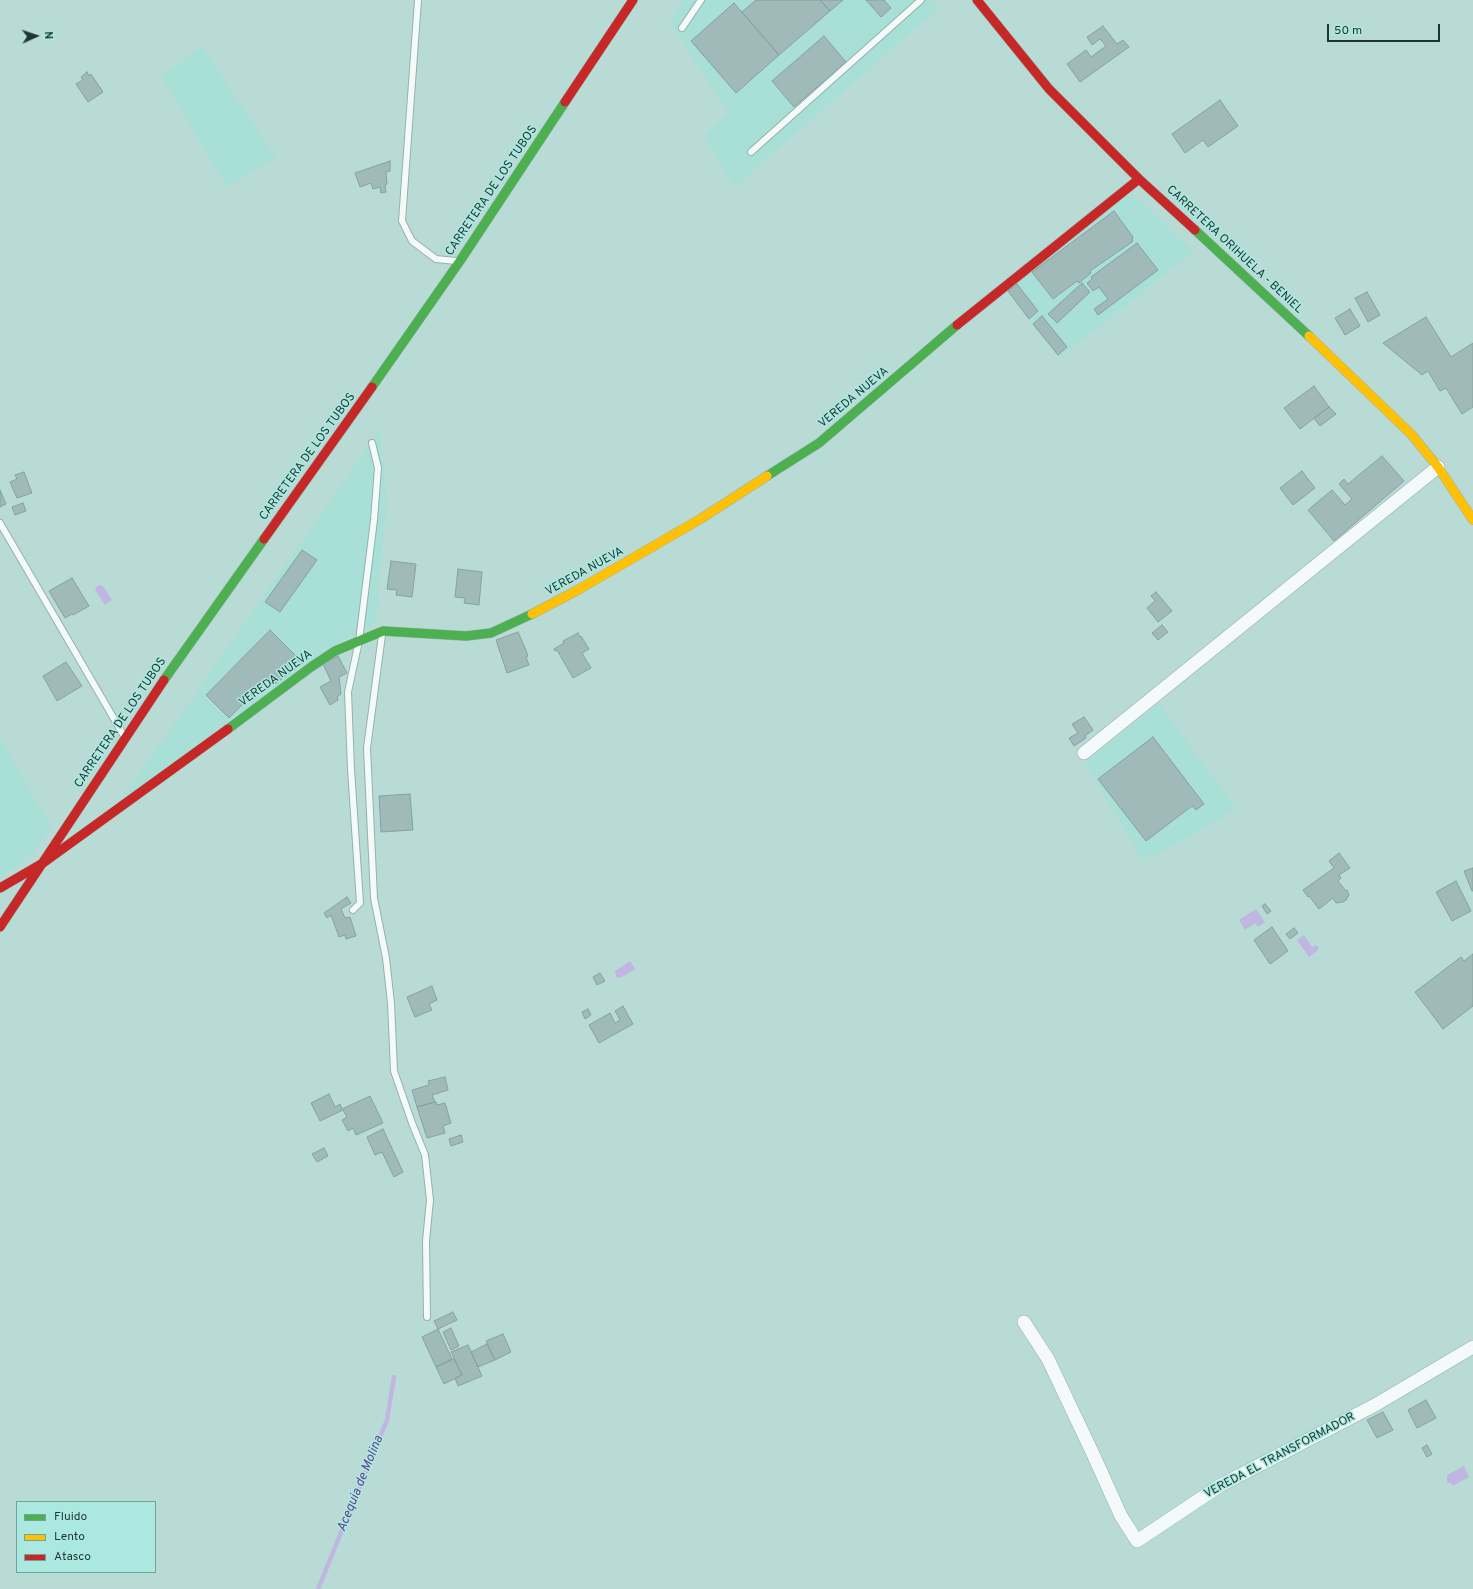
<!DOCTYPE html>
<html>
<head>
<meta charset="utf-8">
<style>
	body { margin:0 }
	#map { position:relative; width:1473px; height:1589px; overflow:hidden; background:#b9dbd6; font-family:Overpass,sans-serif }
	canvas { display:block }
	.legend { position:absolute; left:16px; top:1501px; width:140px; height:72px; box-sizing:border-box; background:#abe9e0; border:1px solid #73a29b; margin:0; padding:5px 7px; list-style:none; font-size:12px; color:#1e3734 }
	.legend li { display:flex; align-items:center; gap:8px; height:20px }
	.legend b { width:20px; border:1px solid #73a29b }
	.north { position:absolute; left:16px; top:16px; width:40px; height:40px; -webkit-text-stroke:3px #abe9e0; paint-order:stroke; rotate:87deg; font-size:11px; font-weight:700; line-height:16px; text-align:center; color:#1e3734 }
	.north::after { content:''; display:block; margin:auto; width:14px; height:18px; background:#1e3734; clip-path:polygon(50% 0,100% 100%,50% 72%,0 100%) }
	.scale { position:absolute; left:1327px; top:24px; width:113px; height:18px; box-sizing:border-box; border:2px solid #1e3734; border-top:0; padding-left:5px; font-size:12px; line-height:14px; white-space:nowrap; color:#1e3734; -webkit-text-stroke:3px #abe9e0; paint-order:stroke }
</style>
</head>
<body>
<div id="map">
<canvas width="1473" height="1589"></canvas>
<ul class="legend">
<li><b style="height:5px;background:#4caf50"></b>Fluido</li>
<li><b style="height:5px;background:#ffc107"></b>Lento</li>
<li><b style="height:5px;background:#c62828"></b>Atasco</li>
</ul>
<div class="north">N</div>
<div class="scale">50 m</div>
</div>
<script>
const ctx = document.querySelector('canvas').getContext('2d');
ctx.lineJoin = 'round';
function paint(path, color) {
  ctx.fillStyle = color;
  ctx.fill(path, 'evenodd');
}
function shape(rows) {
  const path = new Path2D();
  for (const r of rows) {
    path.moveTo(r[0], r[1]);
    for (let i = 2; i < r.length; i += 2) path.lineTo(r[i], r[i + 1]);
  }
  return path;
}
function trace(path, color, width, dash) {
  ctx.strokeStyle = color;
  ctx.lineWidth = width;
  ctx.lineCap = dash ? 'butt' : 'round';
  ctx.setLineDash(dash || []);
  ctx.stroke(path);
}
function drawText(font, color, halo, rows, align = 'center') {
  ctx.font = font + ' Overpass,sans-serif';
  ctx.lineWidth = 3;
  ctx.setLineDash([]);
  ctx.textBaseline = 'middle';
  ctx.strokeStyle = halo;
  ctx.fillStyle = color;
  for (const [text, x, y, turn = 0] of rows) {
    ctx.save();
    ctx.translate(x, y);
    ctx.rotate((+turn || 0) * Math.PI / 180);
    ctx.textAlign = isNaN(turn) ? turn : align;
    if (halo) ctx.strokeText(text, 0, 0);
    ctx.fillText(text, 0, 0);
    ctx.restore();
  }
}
paint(shape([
	[684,0,932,0,939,8,734,187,704,136,728,112,670,22],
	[202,46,276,158,227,187,161,76],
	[1131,193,1194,251,1059,358,1006,291],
	[380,430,387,504,382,547,376,622,317,656,120,801],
	[1159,704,1236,808,1205,828,1159,853,1142,859,1085,763],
	[0,738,51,827,31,856,0,878]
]), '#a8dfd7');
paint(shape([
	[100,585,103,586,112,600,105,605,95,590,97,586],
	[1256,909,1265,922,1258,927,1255,923,1245,930,1239,920],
	[1304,935,1312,947,1316,945,1319,947,1318,950,1309,957,1297,940],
	[630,961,635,969,620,978,616,977,615,971],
	[1464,1466,1469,1477,1452,1486,1451,1483,1447,1483,1447,1475]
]), '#c0b6e2');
trace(shape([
	[318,1589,387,1420,394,1377]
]), '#c0b6e2', 4.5);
const building = shape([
	[756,0,820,0,830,11,779,55,742,12,756,0],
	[820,0,843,0,830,11,820,0],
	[866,0,884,0,891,8,881,17,866,0],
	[734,3,779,55,736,93,691,41,734,3],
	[1103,26,1117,44,1123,40,1129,47,1080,82,1067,64,1086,50,1091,57,1106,46,1100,39,1092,45,1087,37,1103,26],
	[824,36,846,62,794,107,772,81,824,36],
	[87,72,89,76,91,74,103,92,88,102,76,84,83,80,81,77,87,72],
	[1220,100,1238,126,1208,147,1203,140,1185,153,1172,134,1220,100],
	[390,161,390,171,386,172,387,184,385,185,386,192,381,193,380,187,373,189,371,183,360,187,355,173,390,161],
	[1114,211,1133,237,1132,242,1090,271,1091,273,1079,283,1077,281,1053,299,1032,272,1114,211],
	[1137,243,1158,270,1098,315,1094,309,1108,299,1099,287,1093,291,1087,283,1092,279,1091,277,1137,243],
	[1082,283,1090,292,1057,323,1048,314,1082,283],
	[1017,284,1038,311,1029,319,1008,291,1017,284],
	[1367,292,1380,315,1368,322,1355,298,1367,292],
	[1350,309,1360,326,1345,335,1335,318,1350,309],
	[1042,316,1067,347,1058,355,1033,324,1042,316],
	[1426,317,1451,357,1473,343,1473,407,1462,414,1446,388,1440,391,1428,371,1422,375,1383,343,1426,317],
	[1314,386,1329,407,1300,429,1284,408,1314,386],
	[1329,407,1336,414,1320,426,1314,418,1329,407],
	[1382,456,1404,481,1334,541,1308,510,1332,490,1345,505,1352,499,1339,484,1344,479,1348,484,1382,456],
	[1302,471,1315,488,1293,505,1280,488,1302,471],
	[24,472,32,493,17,498,10,482,17,479,15,475,24,472],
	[0,490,6,504,0,507,0,490],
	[23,503,26,511,15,515,12,507,23,503],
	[302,550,317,560,280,612,265,602,302,550],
	[391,561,416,564,412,597,396,595,397,590,387,589,391,561],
	[458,569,482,572,479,605,464,603,465,598,455,597,458,569],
	[72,578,89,606,73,615,72,614,65,618,49,591,72,578],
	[1156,592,1172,611,1158,622,1147,608,1155,601,1151,596,1156,592],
	[1162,625,1168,632,1158,640,1152,633,1162,625],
	[270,630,303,663,275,684,269,678,229,718,206,695,270,630],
	[518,632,526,650,528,656,526,657,529,665,507,673,496,640,518,632],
	[578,633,580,637,581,636,589,649,582,653,591,668,573,678,557,650,555,651,554,649,564,643,563,641,578,633],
	[338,656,347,673,339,677,341,694,337,697,338,700,330,705,320,687,331,681,323,664,338,656],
	[66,662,82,686,57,701,43,676,66,662],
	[1084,717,1093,730,1085,736,1086,738,1074,746,1069,738,1078,733,1072,724,1084,717],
	[1153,737,1204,804,1196,810,1192,806,1146,841,1098,779,1153,737],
	[410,794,413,830,381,832,379,796,410,794],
	[1339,853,1350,868,1339,875,1341,878,1338,881,1346,891,1347,890,1349,895,1346,900,1343,902,1336,903,1333,898,1319,909,1309,896,1308,897,1303,890,1334,868,1329,861,1339,853],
	[1473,868,1473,891,1472,891,1464,871,1473,868],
	[1456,881,1471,911,1452,921,1436,892,1456,881],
	[347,897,351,903,341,909,345,918,350,917,356,936,346,939,345,935,339,937,331,915,327,918,324,913,347,897],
	[1265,904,1271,911,1267,914,1262,906,1265,904],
	[1272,927,1288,951,1270,964,1254,940,1272,927],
	[1294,928,1298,933,1290,939,1286,934,1294,928],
	[1473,954,1473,1006,1443,1029,1415,992,1461,957,1464,961,1473,954],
	[600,973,605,981,597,985,593,977,600,973],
	[432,986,437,1000,429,1004,432,1010,415,1017,407,997,432,986],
	[623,1006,633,1024,599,1043,589,1025,610,1013,615,1023,620,1020,615,1011,623,1006],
	[588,1009,591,1015,585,1019,582,1012,588,1009],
	[445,1077,448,1090,432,1095,435,1102,417,1107,412,1090,429,1085,428,1081,445,1077],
	[329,1094,335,1107,340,1104,342,1109,370,1096,383,1123,356,1135,353,1128,348,1131,342,1120,347,1117,343,1110,320,1121,311,1103,329,1094],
	[435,1102,436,1102,437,1105,445,1103,451,1123,443,1126,445,1133,427,1138,417,1107,435,1102],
	[383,1129,403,1172,394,1177,382,1152,375,1155,367,1137,383,1129],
	[461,1135,463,1142,451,1146,449,1139,461,1135],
	[324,1148,328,1156,317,1162,312,1154,324,1148],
	[453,1312,457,1320,438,1329,452,1359,436,1367,422,1337,438,1329,434,1321,453,1312],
	[451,1328,459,1346,451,1350,443,1332,451,1328],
	[503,1334,511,1352,495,1360,486,1341,503,1334],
	[487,1344,495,1360,478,1367,471,1352,487,1344],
	[468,1345,482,1376,458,1386,455,1378,462,1375,451,1352,468,1345],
	[454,1359,462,1375,444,1384,436,1367,454,1359],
	[1426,1400,1436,1418,1417,1428,1408,1410,1426,1400],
	[1383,1412,1393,1430,1377,1438,1367,1420,1383,1412],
	[1427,1445,1432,1454,1427,1457,1422,1448,1427,1445]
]);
paint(building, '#9fbab9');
trace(building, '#86a1a0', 1);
const lane = shape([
	[418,0,402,221,412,241,436,259,456,261],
	[682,28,701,0],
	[751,152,921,0],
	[0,523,124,736],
	[382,635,367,748,374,898,386,958,391,1003,394,1071,412,1123,425,1155,430,1200,426,1241,427,1317],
	[353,910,360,903,351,769,348,692,359,641,374,520,378,468,372,443]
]);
const street = shape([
	[1084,753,1438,467],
	[1024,1322,1048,1359,1093,1454,1121,1516,1137,1541,1221,1485,1375,1405,1473,1347]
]);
const fast = shape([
	[1195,230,1309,336],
	[372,387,460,261,565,102],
	[767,476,819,443,957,325],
	[164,680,264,539],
	[228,729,311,667,335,651,383,631,466,636,491,633,532,614]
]);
const slow = shape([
	[1309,336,1411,434,1438,467,1473,520],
	[532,614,576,591,702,518,767,476]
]);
const jam = shape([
	[977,0,1049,89,1139,179,1195,230],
	[565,102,633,0],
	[957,325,1139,179],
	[264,539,372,387],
	[0,888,43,863,228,729],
	[0,927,164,680]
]);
trace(lane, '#96b1ad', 8);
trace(street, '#96b1ad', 14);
trace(fast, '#96b1ad', 10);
trace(slow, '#96b1ad', 10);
trace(jam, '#96b1ad', 10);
trace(shape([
	[0,187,255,0],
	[1201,216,1416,75]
]), '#c7d1cf', 2.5, [1, 3]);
trace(lane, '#f4faf9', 6);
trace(street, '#f4faf9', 13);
trace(fast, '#4caf50', 9);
trace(slow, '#ffc107', 9);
trace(jam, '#c62828', 9);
drawText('12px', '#1e3734', '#abe9e0', [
	["CARRETERA DE LOS TUBOS",492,191,-56],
	["CARRETERA ORIHUELA - BENIEL",1234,250,43],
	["VEREDA NUEVA",854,398,-40],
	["CARRETERA DE LOS TUBOS",308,457,-54],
	["VEREDA NUEVA",585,572,-29],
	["VEREDA NUEVA",276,679,-36],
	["CARRETERA DE LOS TUBOS",121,723,-56],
	["VEREDA EL TRANSFORMADOR",1280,1456,-28]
]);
drawText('italic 13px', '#663f8d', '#abe9e0', [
	["Acequia de Molina",361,1484,-68]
]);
</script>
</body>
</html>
